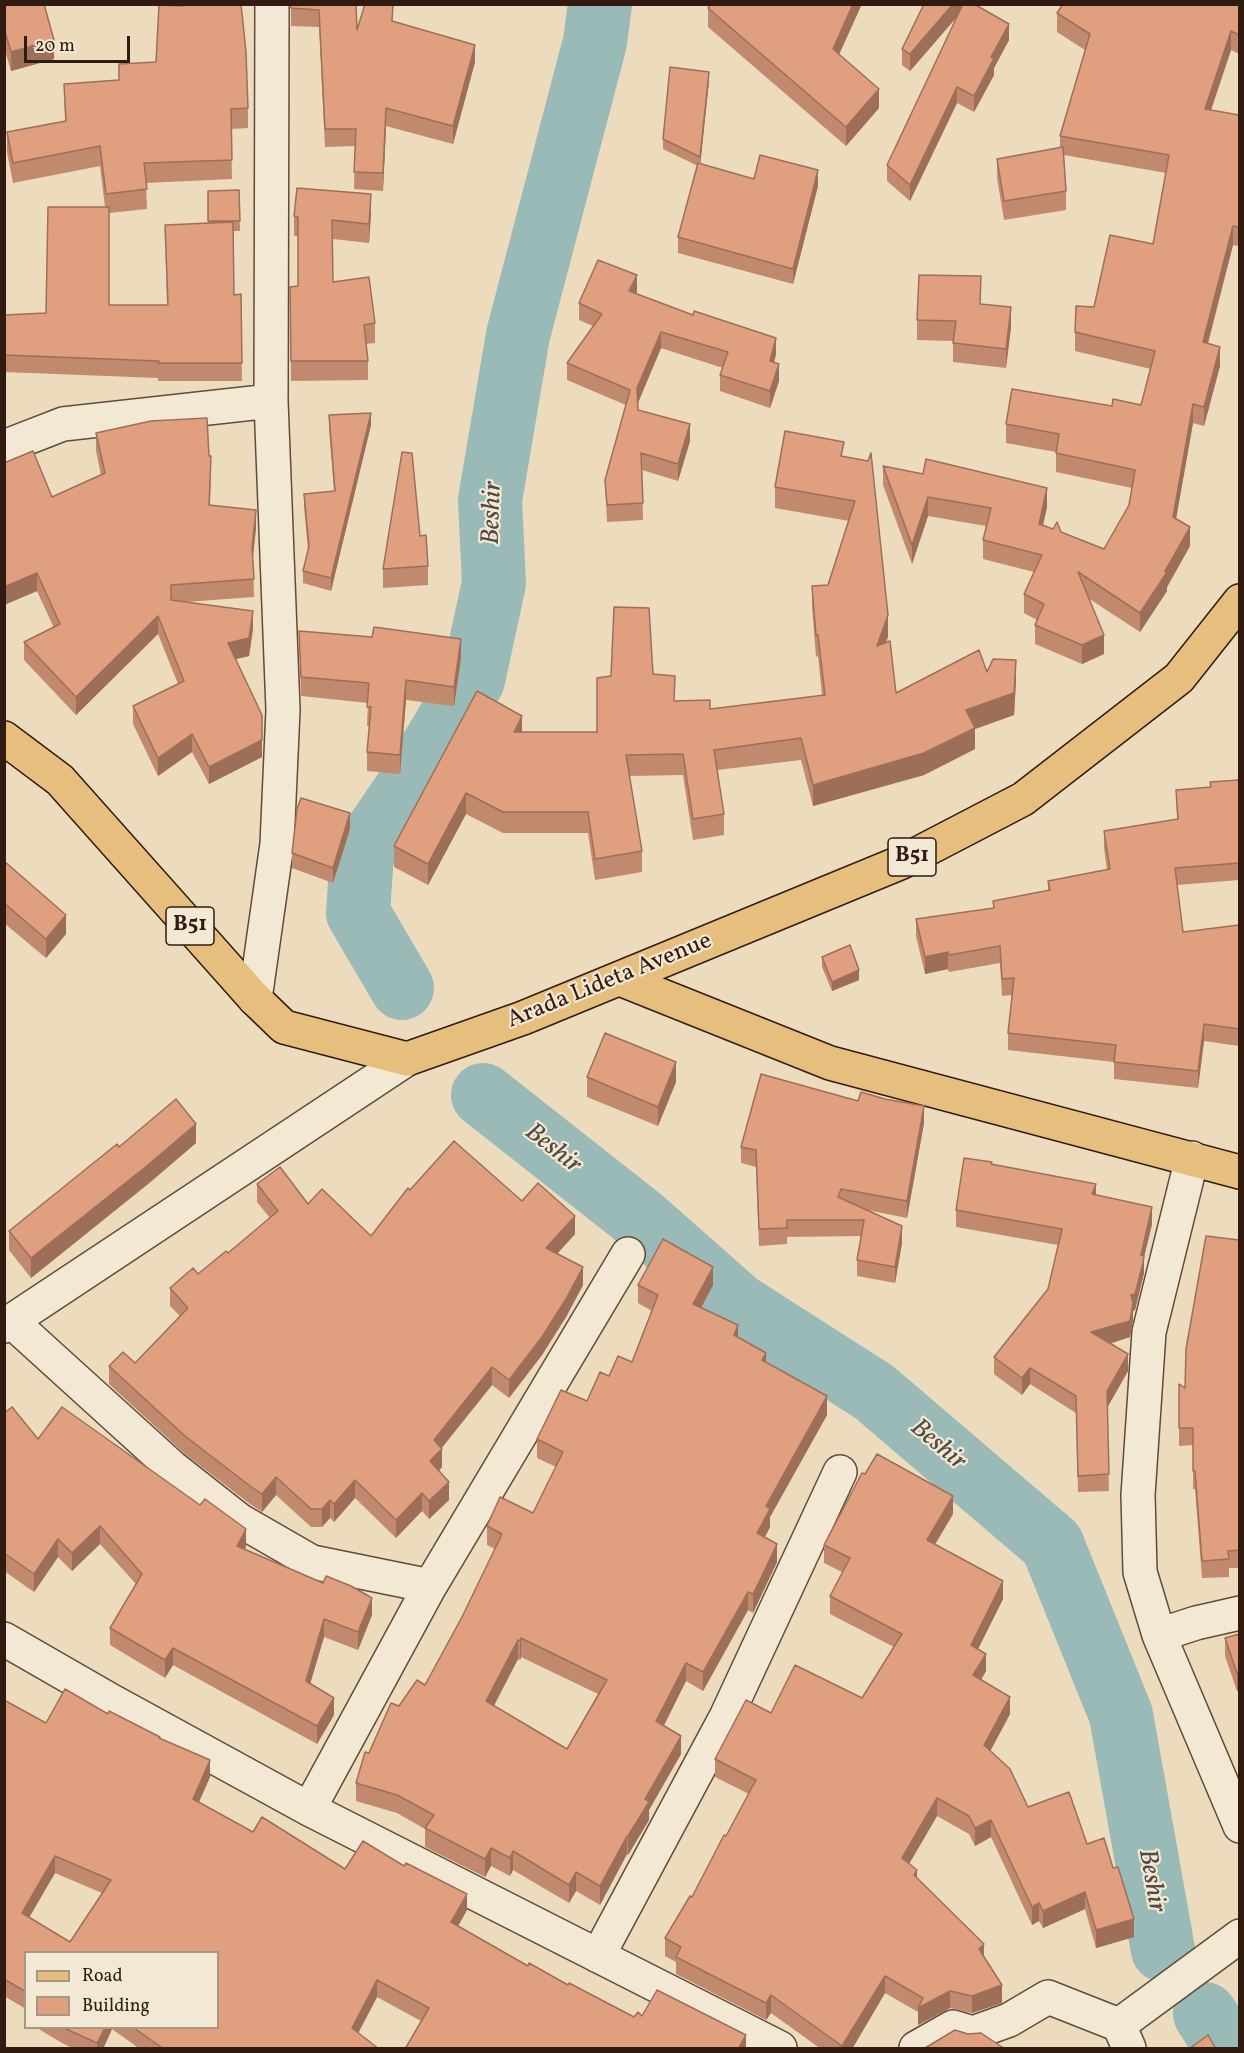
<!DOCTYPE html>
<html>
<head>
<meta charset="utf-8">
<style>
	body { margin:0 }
	#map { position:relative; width:1244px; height:2053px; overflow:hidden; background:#ecdcbd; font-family:Vollkorn,serif }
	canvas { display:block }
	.frame { position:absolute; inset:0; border:6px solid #311b11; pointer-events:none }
	.legend { position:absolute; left:24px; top:1951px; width:195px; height:78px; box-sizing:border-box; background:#f3e8d4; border:2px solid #a59686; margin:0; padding:8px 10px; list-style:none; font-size:18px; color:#311b11 }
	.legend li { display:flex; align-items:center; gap:12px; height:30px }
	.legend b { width:30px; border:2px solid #a59686 }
	.scale { position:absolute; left:24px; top:36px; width:106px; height:27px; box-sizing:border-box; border:3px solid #311b11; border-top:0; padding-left:8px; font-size:18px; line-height:21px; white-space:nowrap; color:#311b11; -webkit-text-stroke:4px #f3e8d4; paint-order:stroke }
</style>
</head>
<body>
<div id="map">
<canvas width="1244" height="2053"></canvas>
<div class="frame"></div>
<ul class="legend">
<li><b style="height:8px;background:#e6be7e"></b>Road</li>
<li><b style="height:16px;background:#e09f7f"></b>Building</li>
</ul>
<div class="scale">20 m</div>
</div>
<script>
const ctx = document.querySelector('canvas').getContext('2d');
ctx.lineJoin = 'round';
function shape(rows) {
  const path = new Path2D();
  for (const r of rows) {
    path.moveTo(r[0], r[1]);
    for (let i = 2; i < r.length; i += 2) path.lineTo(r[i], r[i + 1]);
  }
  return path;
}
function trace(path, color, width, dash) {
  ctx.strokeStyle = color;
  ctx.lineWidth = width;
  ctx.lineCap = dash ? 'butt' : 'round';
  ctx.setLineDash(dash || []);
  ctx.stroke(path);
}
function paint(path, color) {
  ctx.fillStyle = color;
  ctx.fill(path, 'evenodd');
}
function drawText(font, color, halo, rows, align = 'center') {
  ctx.font = font + ' Vollkorn,serif';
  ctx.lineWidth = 4.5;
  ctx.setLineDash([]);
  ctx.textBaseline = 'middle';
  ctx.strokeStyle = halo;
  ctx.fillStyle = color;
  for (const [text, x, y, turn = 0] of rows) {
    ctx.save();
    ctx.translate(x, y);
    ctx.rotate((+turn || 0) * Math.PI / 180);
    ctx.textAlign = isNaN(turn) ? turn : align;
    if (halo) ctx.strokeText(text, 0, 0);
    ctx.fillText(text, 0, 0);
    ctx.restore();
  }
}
trace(shape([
	[402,988,358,913,362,854,416,775,473,680,494,583,490,500,518,335,595,42,600,4],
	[483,1095,643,1221,738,1305,874,1392,1052,1544,1121,1715,1163,1950],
	[1205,2014,1227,2048]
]), '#99bab6', 64);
const minor = shape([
	[4,447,63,424,271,401],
	[255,999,277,844,283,710,271,401,272,4],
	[1192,1158,1149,1332,1138,1495,1140,1572,1159,1635,1240,1826],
	[11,1321,173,1468,239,1520,312,1562,430,1586],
	[4,1326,407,1059],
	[1159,1635,1196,1623,1240,1613],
	[4,1639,110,1700,309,1809,780,2048],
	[309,1809,430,1586,628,1254],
	[598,1956,726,1717,840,1472],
	[1119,2025,1240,1936],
	[916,2048,953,2027,973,2033,1009,2020,1048,1997,1119,2025,1129,2048]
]);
const major = shape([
	[620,979,830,1063,1240,1172]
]);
const highway = shape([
	[4,738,60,780,255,999,284,1027,407,1059,523,1018,902,862,1023,799,1179,678,1240,601]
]);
trace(minor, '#604b3c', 36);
trace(major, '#311b11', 36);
trace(highway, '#311b11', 36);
trace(minor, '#f3e8d4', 33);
trace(major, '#e6be7e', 33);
trace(highway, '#e6be7e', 33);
paint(shape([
	[4,4,54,59,11,71,4,47],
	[183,4,241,4,248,108,248,128,231,129,232,179,146,183,147,209,109,213,109,305,167,305,165,225,208,223,208,191,239,190,240,231,233,231,234,295,241,294,242,381,158,381,158,378,4,372,4,315,46,313,105,207,100,166,13,183,7,152,7,132,65,121,64,84,119,80,119,64,156,62],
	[291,4,356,4,357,30,393,22,475,62,453,144,386,126,383,191,354,189,355,146,325,147,319,27,291,26],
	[924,4,974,4,1009,24,1009,40,994,68,994,75,974,112,957,103,910,201,887,181,887,165,957,17,910,71,902,65,902,49],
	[1239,4,1239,54,1231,50,1211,110,1239,115,1239,246,1233,245,1208,344,1220,366,1204,426,1193,423,1176,519,1190,546,1167,587,1167,591,1140,632,1088,598,1104,654,1082,664,1035,644,1035,625,1037,620,1024,613,1024,594,1034,572,983,559,983,540,986,526,928,516,912,564,883,485,883,466,1047,507,1043,525,1104,549,1129,505,1132,488,1056,472,1056,452,1006,443,1006,424,1112,406,1141,405,1151,369,1075,351,1075,332,1094,307,1153,244,1166,173,1064,155,1066,191,1066,210,1004,220,997,178,997,159,1060,148,1060,136,1085,50,1057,32,1057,13],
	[708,8,879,108,846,146,708,27],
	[709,81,700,164,754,179,818,186,793,284,678,253,678,237,698,166,663,149,663,139],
	[371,214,369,243,333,239,333,282,375,323,375,343,366,344,368,361,368,380,291,381,290,287,298,286,298,236,294,236,294,216],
	[637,292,636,294,776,354,774,362,779,381,770,408,720,391,720,375,723,368,661,348,638,403,638,410,690,441,678,481,642,470,643,520,607,522,605,480,626,405,567,380,567,363,593,326,579,320,579,303],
	[980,304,1011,327,1006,368,953,362,953,341,917,340,917,320],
	[329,415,371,425,331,591,303,583,303,571,308,550,304,507,304,494,334,491,329,428],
	[96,433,209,456,211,474,210,505,256,528,253,558,254,597,186,602,253,629,249,656,235,659,262,757,209,784,192,752,158,776,133,724,133,706,178,684,158,634,76,715,24,660,24,642,54,628,37,591,4,605,4,463,52,497,101,475,96,451],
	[844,456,888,637,885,643,896,693,987,672,1016,681,1014,715,975,729,975,749,924,775,813,806,801,760,717,770,724,814,724,835,693,840,683,775,629,776,642,851,642,872,595,880,588,833,503,833,466,814,428,885,394,867,394,846,522,732,597,732,653,674,675,701,710,709,822,695,818,656,816,657,812,607,812,586,828,585,849,521,775,508,775,487],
	[420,536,428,566,428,585,383,588,383,569],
	[299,631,461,658,454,706,406,700,400,774,367,771,367,752,370,726,367,726,368,703,301,696],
	[1239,780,1239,880,1177,885,1183,932,1239,925,1239,1046,1204,1041,1198,1088,1114,1079,1114,1062,1008,1050,1008,1033,1012,995,1002,996,1000,963,949,972,948,969,925,974,916,936,916,919,993,908,993,901,1048,891,1048,881,1107,870,1104,848,1104,831,1177,819,1176,790,1210,787],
	[350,829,333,883,292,868,292,853],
	[4,861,66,934,46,958,4,923],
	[822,957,859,980,832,991,822,967],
	[587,1077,676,1082,658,1126,587,1097],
	[924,1123,907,1218,867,1210,902,1243,895,1283,857,1276,857,1260,861,1236,787,1237,787,1244,759,1246,756,1167,741,1163,741,1147],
	[196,1143,148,1184,31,1278,9,1250,9,1231,119,1147],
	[992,1164,1096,1195,1152,1224,1144,1257,1144,1273,1135,1310,1133,1311,1133,1319,1130,1337,1110,1344,1128,1371,1107,1408,1109,1491,1078,1492,1076,1413,1030,1384,1022,1395,994,1374,994,1357,1048,1289,1058,1245,956,1227,956,1210],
	[257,1184,308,1204,371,1236,410,1190,522,1201,575,1234,557,1254,583,1285,566,1317,542,1355,509,1398,492,1385,442,1448,442,1467,439,1471,449,1500,429,1519,422,1511,396,1538,355,1498,334,1522,330,1518,322,1527,311,1527,276,1495,262,1512,250,1504,185,1454,109,1384,109,1366,135,1363,180,1316,170,1306,170,1288,198,1274,228,1253,270,1218,257,1202],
	[1239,1240,1239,1568,1229,1568,1229,1577,1202,1578,1195,1489,1193,1489,1193,1445,1179,1446,1179,1384,1185,1388],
	[638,1285,713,1285,701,1308,738,1338,827,1415,770,1517,770,1527,765,1537,777,1562,753,1613,748,1610,703,1691,686,1681,664,1726,681,1754,649,1810,649,1820,628,1855,627,1854,600,1905,576,1891,569,1903,513,1870,510,1876,491,1866,485,1877,425,1847,425,1829,397,1813,356,1801,356,1783,369,1753,399,1706,425,1685,462,1617,495,1549,487,1545,487,1526,533,1513,556,1467,537,1458,537,1439,587,1401,609,1376,632,1362,652,1311,638,1303],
	[521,1657,598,1694,567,1749,494,1706,518,1659,520,1660],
	[4,1413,38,1439,246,1547,245,1549,372,1615,358,1650,324,1637,310,1683,334,1715,317,1744,173,1665,165,1678,110,1645,110,1628,136,1584,100,1544,72,1571,58,1557,34,1592,4,1571],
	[953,1514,935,1544,1003,1599,978,1649,986,1671,981,1680,1010,1714,990,1751,1028,1807,1087,1844,1134,1937,1096,1948,1085,1909,1043,1928,1039,1921,1032,1925,991,1837,975,1846,969,1834,937,1816,909,1864,917,1879,984,1957,1002,2003,972,2013,950,2008,918,2025,918,2012,885,1993,852,2049,821,2049,771,2013,766,2020,676,1974,676,1962,665,1956,665,1938,692,1897,749,1794,715,1777,715,1759,771,1713,862,1698,894,1647,830,1614,830,1596,842,1572,824,1563,824,1545],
	[1239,1634,1237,1691,1225,1656,1225,1638],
	[4,1700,46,1723,108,1714,160,1739,210,1777,198,1802,253,1832,345,1869,467,1910,458,1926,528,1966,634,2017,642,2016,746,2049,421,2021,377,1997,358,2033,379,2049,140,2049,112,2029,103,2049,74,2049,62,2043,37,2028,218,2028,26,1953,26,2009,4,1996],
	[55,1873,102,1893,70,1942,29,1917]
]), '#c1896d');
paint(shape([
	[853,4,862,4,833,68,833,49],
	[953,4,968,4,910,71,910,54],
	[1009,24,1009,40,994,68,994,75,974,112,974,96,991,57],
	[1231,31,1231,50,1205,128,1205,109],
	[54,40,54,59,11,71,11,52],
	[475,45,475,62,453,144,453,126],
	[709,72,709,81,700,167,700,157],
	[957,87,957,103,910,201,910,185],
	[879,89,879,108,846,146,846,127],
	[386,108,386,126,383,191,383,173],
	[818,170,818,186,793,284,793,269],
	[371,194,371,214,369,243,369,224],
	[1233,226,1233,245,1203,361,1203,342],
	[637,275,637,292,629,308,629,291],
	[1011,307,1011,327,1006,368,1006,349],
	[661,332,661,348,637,405,637,388],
	[776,338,776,354,770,378,770,361],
	[1220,347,1220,366,1204,426,1204,407],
	[779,364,779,381,770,408,770,391],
	[1193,404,1193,423,1173,536,1173,517],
	[371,413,371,425,331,591,331,578],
	[690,424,690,441,678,481,678,464],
	[1047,488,1047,507,1039,543,1039,524],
	[928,497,928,516,912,564,912,545],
	[256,510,256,528,252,564,252,547],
	[1190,527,1190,546,1167,587,1167,591,1140,632,1140,613,1165,571],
	[37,573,37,591,4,605,4,587],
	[253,611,253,629,249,656,228,661,228,643],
	[888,615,888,637,877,667,877,646],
	[158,616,158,634,76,715,76,697],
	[1104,635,1104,654,1082,664,1082,645],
	[461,639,461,658,454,706,454,687],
	[1016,660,1016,681,1014,715,975,729,975,749,924,775,813,806,813,785,966,710],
	[406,680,406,700,400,774,400,755],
	[522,716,522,737,514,732],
	[192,734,192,752,158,776,158,758],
	[262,740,262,757,209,784,209,767],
	[466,793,466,814,428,885,428,864],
	[350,813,350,829,333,883,333,868],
	[66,915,66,934,46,958,46,939],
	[948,952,948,969,925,974,925,957],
	[859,970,859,980,832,991,832,982],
	[1204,1024,1204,1041,1198,1088,1198,1071],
	[676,1062,676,1082,658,1126,658,1107],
	[924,1106,924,1123,907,1218,907,1201],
	[196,1124,196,1143,148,1184,31,1278,31,1258],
	[1096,1184,1096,1201,1092,1194],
	[1152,1207,1152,1224,1144,1257,1144,1273,1135,1310,1133,1311,1133,1319,1130,1337,1091,1349,1091,1332,1131,1295],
	[575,1216,575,1234,546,1266,546,1248],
	[902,1226,902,1243,895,1283,895,1267],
	[583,1267,583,1285,566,1317,542,1355,509,1398,509,1380],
	[713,1267,713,1285,693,1323,693,1304],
	[738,1325,738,1343,734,1335],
	[766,1353,766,1372,762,1360],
	[1128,1354,1128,1371,1107,1408,1107,1391],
	[492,1367,492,1385,434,1457,442,1449,442,1467,430,1480,430,1461,434,1440],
	[1030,1368,1030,1384,1022,1395,1022,1378],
	[827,1396,827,1415,770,1517,770,1527,757,1551,757,1533,766,1506],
	[276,1477,276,1495,262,1512,262,1494],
	[355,1480,355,1498,334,1522,334,1504],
	[449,1482,449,1500,429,1519,429,1501],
	[422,1493,422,1511,396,1538,396,1520],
	[953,1496,953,1514,927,1558,927,1540],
	[330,1500,330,1518,322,1527,322,1509],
	[100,1526,100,1544,72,1571,72,1553],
	[246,1529,246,1547,237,1563,237,1546],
	[58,1539,58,1557,34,1592,34,1574],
	[777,1544,777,1562,753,1613,753,1594],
	[1003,1581,1003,1599,971,1663,971,1645],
	[748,1592,748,1610,703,1691,703,1672],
	[372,1598,372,1615,358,1650,358,1632],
	[324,1619,324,1637,306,1698,306,1681],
	[521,1638,521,1657,520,1660,520,1641],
	[518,1640,518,1659,486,1720,486,1701],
	[173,1648,173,1665,165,1678,165,1660],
	[986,1654,986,1671,973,1693,973,1675],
	[686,1663,686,1681,656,1740,656,1721],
	[1239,1672,1239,1690,1237,1691,1237,1673],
	[1010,1697,1010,1714,984,1763,984,1745],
	[334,1698,334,1715,317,1744,317,1726],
	[681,1736,681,1754,649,1810,649,1820,628,1855,628,1836,645,1799],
	[210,1760,210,1777,193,1816,193,1799],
	[937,1798,937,1816,902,1876,902,1858],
	[991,1820,991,1837,975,1846,975,1828],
	[627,1836,627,1854,600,1905,600,1886],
	[491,1848,491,1866,485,1877,485,1859],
	[513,1851,513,1870,510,1876,510,1858],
	[55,1856,55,1873,22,1930,22,1913],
	[917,1870,917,1887,914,1875],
	[576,1872,576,1891,569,1903,569,1885],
	[1085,1892,1085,1909,1043,1928,1043,1911],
	[467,1894,467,1910,451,1938,451,1922],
	[1039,1903,1039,1921,1032,1925,1032,1907],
	[1134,1919,1134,1937,1096,1948,1096,1930],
	[984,1944,984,1962,979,1949],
	[885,1976,885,1993,852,2049,842,2049,842,2046],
	[377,1980,377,1997,352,2045,352,2028],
	[1002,1985,1002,2003,972,2013,972,1996],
	[950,1991,950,2008,918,2025,918,2008],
	[771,1995,771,2013,766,2020,766,2003],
	[105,2028,112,2028,112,2029,103,2049,97,2049,97,2043],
	[746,2035,746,2049,738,2049]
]), '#9d6f59');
const building = shape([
	[4,4,44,4,54,40,11,52,4,28,4,4],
	[184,4,241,4,246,52,248,108,231,109,232,160,144,163,147,189,106,194,100,146,13,163,7,132,66,121,64,84,119,80,119,64,156,62,159,5,184,6,184,4],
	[291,4,356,4,357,30,365,4,393,4,392,21,475,45,453,126,386,108,383,173,354,172,356,129,325,129,319,10,291,8,291,4],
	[711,4,853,4,833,49,879,89,846,127,708,8,711,4],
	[924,4,953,4,910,54,902,49,924,4],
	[963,4,974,4,1009,24,991,57,994,58,974,96,957,87,910,185,887,165,963,4],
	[1063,4,1239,4,1239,35,1231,31,1205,109,1239,115,1239,227,1233,226,1203,342,1220,347,1204,407,1193,404,1173,517,1190,527,1165,571,1167,572,1140,613,1078,572,1104,635,1082,645,1035,625,1044,604,1024,594,1042,555,983,540,991,508,928,497,912,545,883,466,923,474,926,459,1047,488,1039,524,1053,529,1057,522,1061,532,1104,549,1129,505,1135,470,1056,453,1059,434,1006,424,1012,389,1112,406,1113,399,1141,405,1155,351,1075,332,1076,306,1094,307,1110,235,1153,244,1169,155,1060,136,1090,34,1057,13,1063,4],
	[670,67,709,72,700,157,663,139,670,67],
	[1063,147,1066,191,1004,201,997,159,1063,147],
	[760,155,818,170,793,269,678,237,698,163,754,179,760,155],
	[297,188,371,194,369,224,332,220,333,282,369,277,375,323,364,325,368,361,291,361,290,287,298,286,298,217,294,216,297,188],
	[239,190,240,221,208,221,208,191,239,190],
	[48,207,109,207,109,305,168,305,165,225,233,222,234,295,241,294,242,363,158,363,159,361,4,355,4,315,46,313,48,207],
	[598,260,637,275,629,291,693,315,694,311,776,338,770,361,779,364,770,391,720,375,728,352,661,332,637,388,638,410,690,424,678,464,641,453,643,503,607,505,605,480,630,390,567,363,602,314,579,303,598,260],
	[919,275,981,276,980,304,1011,307,1006,349,953,343,956,321,917,320,919,275],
	[371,413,331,578,303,571,309,546,304,494,335,491,329,415,371,413],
	[207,418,209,456,211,456,209,505,256,510,252,547,254,579,171,585,171,600,253,611,249,638,228,643,262,715,262,740,209,767,192,734,158,758,133,706,184,681,158,616,76,697,24,642,60,624,37,573,4,587,4,463,33,451,52,497,105,473,96,433,151,421,207,418],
	[785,431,844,442,841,456,868,461,871,453,888,615,877,646,890,641,896,693,979,650,987,672,993,659,1016,660,1014,693,966,710,975,728,924,753,813,785,801,738,714,750,724,814,693,819,683,754,626,755,642,851,595,859,588,812,503,812,466,793,428,864,394,846,477,691,522,716,514,732,597,732,597,678,611,676,614,607,649,608,653,674,675,676,674,701,710,700,710,709,825,695,818,635,816,635,812,586,828,585,855,501,775,487,785,431],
	[402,452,412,453,420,536,426,535,428,566,383,569,402,452],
	[374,627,461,639,454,687,406,680,400,755,367,752,371,707,367,707,369,683,301,677,299,631,372,637,374,627],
	[1239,780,1239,863,1175,868,1183,932,1239,925,1239,1029,1204,1024,1198,1071,1114,1062,1116,1045,1008,1033,1014,978,1002,979,1000,946,949,955,948,952,925,957,916,919,994,908,993,901,1050,890,1048,881,1110,869,1104,831,1178,819,1176,790,1211,787,1210,782,1239,780],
	[301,798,350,813,333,868,292,853,297,809,301,798],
	[4,861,66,915,46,939,4,903,4,861],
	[850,945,859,970,832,982,822,957,850,945],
	[605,1033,676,1062,658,1107,587,1077,605,1033],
	[761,1074,858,1101,861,1092,885,1099,924,1106,907,1201,841,1189,838,1197,902,1226,895,1267,857,1260,864,1220,787,1220,787,1228,759,1229,756,1150,741,1147,761,1074],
	[176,1099,196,1124,148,1165,31,1258,9,1231,117,1144,119,1147,176,1099],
	[454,1141,522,1201,538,1183,575,1216,546,1248,583,1267,566,1299,542,1337,509,1380,492,1367,434,1440,442,1449,430,1461,449,1482,429,1501,422,1493,396,1520,355,1480,334,1504,330,1500,322,1509,311,1509,276,1477,262,1494,250,1486,185,1436,109,1366,123,1352,135,1363,188,1308,170,1288,193,1268,198,1274,226,1251,228,1253,278,1211,257,1184,280,1167,308,1204,322,1189,371,1236,408,1188,410,1190,454,1141],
	[964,1158,992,1162,991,1164,1096,1184,1092,1194,1152,1207,1141,1255,1144,1256,1143,1263,1135,1294,1131,1295,1133,1302,1130,1321,1091,1332,1128,1354,1107,1391,1109,1474,1078,1476,1076,1396,1030,1368,1022,1378,994,1357,1048,1289,1062,1229,956,1210,964,1158],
	[1206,1236,1239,1240,1239,1550,1228,1551,1229,1559,1202,1561,1195,1471,1193,1471,1193,1428,1179,1428,1179,1384,1185,1388,1186,1349,1206,1236],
	[663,1239,713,1267,693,1304,738,1325,734,1335,766,1353,762,1360,827,1396,766,1506,770,1509,757,1533,777,1544,761,1578,753,1594,748,1592,703,1672,686,1663,656,1721,681,1736,645,1799,649,1802,628,1836,627,1836,600,1886,576,1872,569,1885,513,1851,510,1858,491,1848,485,1859,425,1828,434,1815,397,1795,356,1783,365,1752,369,1753,391,1703,399,1706,417,1680,425,1685,462,1617,502,1534,487,1526,500,1497,533,1513,563,1452,537,1439,561,1390,587,1401,600,1372,609,1376,618,1356,632,1362,658,1295,638,1285,663,1239],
	[521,1638,607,1680,567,1749,486,1701,518,1640,520,1641,521,1638],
	[12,1407,38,1439,62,1407,200,1505,205,1499,246,1529,237,1546,323,1583,326,1576,351,1586,372,1598,358,1632,324,1619,306,1681,334,1698,317,1726,173,1648,165,1660,110,1628,142,1574,100,1526,72,1553,58,1539,34,1574,4,1553,4,1413,12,1407],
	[877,1454,953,1496,927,1540,1003,1581,971,1645,986,1654,973,1675,1010,1697,984,1745,1010,1769,1028,1807,1069,1792,1087,1844,1104,1838,1113,1868,1118,1867,1134,1919,1096,1930,1085,1892,1043,1911,1039,1903,1032,1907,991,1820,975,1828,969,1816,937,1798,902,1858,917,1870,914,1875,984,1944,979,1949,1002,1985,972,1996,950,1991,918,2008,923,1998,885,1976,842,2046,771,1995,766,2003,676,1957,681,1947,665,1938,690,1896,692,1897,724,1835,726,1836,756,1780,715,1759,746,1700,771,1713,795,1665,862,1698,902,1634,830,1596,850,1558,824,1545,862,1473,865,1474,877,1454],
	[1239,1634,1239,1672,1237,1673,1225,1638,1239,1634],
	[65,1689,108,1714,109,1711,160,1737,159,1738,210,1760,193,1799,253,1832,262,1817,345,1869,363,1841,404,1866,406,1863,467,1894,451,1922,528,1966,529,1963,568,1985,569,1983,634,2017,638,2012,642,2016,657,1990,746,2035,738,2049,405,2049,429,2008,377,1980,352,2028,379,2049,164,2049,134,2028,218,2028,218,1953,26,1953,26,1992,4,1979,4,1700,46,1723,65,1689],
	[55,1856,111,1880,70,1942,22,1913,55,1856],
	[64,2028,105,2028,97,2043,64,2028],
	[955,2030,968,2034,981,2033,1005,2049,921,2049,925,2048,955,2030],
	[1208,2035,1216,2049,1189,2049,1208,2035]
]);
paint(building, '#e09f7f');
trace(building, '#9d6f59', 1.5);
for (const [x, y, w] of [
	[912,857,48],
	[190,926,48]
]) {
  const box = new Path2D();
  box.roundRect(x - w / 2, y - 19, w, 38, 4.5);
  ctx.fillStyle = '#f3e8d4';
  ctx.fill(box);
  trace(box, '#311b11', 1.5);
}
drawText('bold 22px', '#311b11', null, [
	["B51",912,857],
	["B51",190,926]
]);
drawText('24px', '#311b11', '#f3e8d4', [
	["Arada Lideta Avenue",610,982,-22]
]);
drawText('italic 26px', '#504b43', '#f3e8d4', [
	["Beshir",494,513,-88],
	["Beshir",552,1150,38],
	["Beshir",937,1446,40],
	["Beshir",1150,1881,80]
]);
</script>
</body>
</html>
